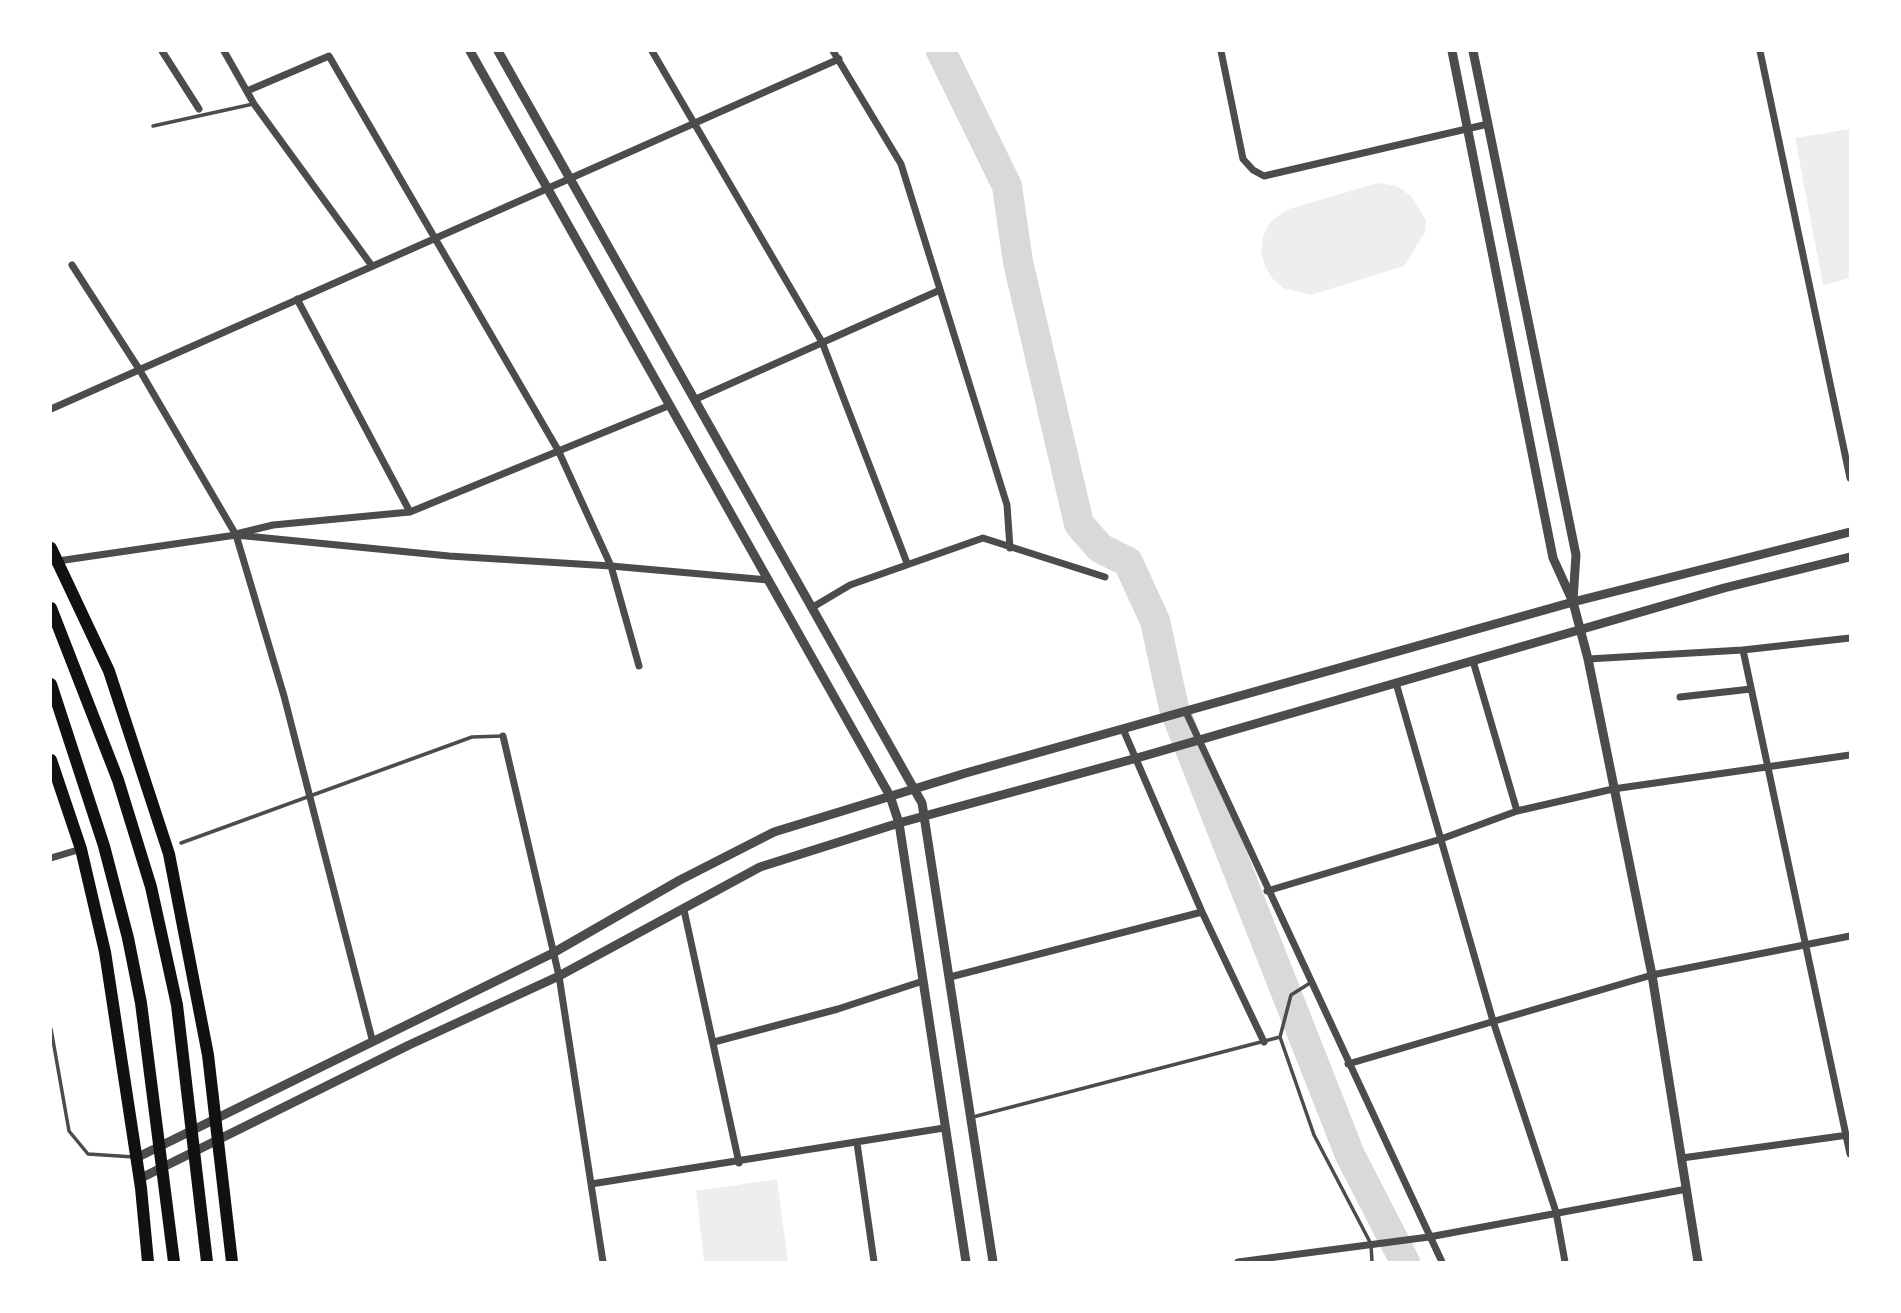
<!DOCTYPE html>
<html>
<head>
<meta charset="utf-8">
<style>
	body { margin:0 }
	#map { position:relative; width:1901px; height:1313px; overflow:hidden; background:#fff; font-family:"PT Sans",sans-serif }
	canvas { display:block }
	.frame { position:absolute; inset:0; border:52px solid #fff; pointer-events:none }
</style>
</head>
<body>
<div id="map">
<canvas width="1901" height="1313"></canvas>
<div class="frame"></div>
</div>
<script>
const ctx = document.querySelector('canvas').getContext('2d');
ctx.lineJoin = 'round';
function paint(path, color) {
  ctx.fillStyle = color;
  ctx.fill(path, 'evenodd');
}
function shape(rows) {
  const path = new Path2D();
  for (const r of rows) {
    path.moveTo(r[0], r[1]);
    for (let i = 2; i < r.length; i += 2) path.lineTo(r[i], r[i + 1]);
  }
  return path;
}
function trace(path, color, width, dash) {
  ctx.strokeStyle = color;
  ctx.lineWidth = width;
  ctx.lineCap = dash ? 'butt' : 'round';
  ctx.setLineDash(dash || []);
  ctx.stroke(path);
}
paint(shape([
	[1850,129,1850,278,1823,285,1795,138],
	[1378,183,1397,186,1411,196,1426,220,1425,232,1404,266,1311,295,1283,288,1272,278,1265,266,1261,251,1263,236,1271,221,1289,209],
	[777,1179,788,1262,704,1262,696,1191]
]), '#eee');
trace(shape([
	[941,51,1007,186,1018,262,1079,524,1100,548,1128,562,1155,621,1174,708,1350,1155,1405,1262]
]), '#d9d9d9', 30);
trace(shape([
	[153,126,253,104],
	[181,843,472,737,503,736],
	[1310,983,1291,995,1280,1037,1314,1135,1371,1244,1372,1262],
	[51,1029,69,1131,88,1154,134,1157],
	[973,1117,1280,1037]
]), '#4c4c4c', 3.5);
trace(shape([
	[162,51,199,109],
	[224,51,254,104,372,266],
	[652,51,822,342,907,563],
	[833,51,901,164,1007,505,1010,548],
	[1221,51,1243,159,1253,170,1264,176,1488,124],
	[1760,51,1850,478],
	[247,91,329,56,558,450,611,566,639,666],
	[72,265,139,369,236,535,284,696,372,1039],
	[297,299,410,512],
	[696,399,940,290],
	[51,409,839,59],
	[240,533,273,525,410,512,668,406],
	[51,562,236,535,449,556,611,566,768,580],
	[813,607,850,585,983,538,1105,577],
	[1743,650,1850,1154],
	[1588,659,1743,650,1850,638],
	[1473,661,1517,811],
	[1396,683,1493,1021,1556,1212,1565,1262],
	[1680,697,1751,689],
	[1186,712,1442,1262],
	[1123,729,1202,912,1264,1042],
	[503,736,559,976,603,1262],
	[51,858,81,849],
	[1267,891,1441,839,1517,811,1613,789,1850,755],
	[684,910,739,1163],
	[950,977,1202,912],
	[714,1042,838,1009,923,981],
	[1348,1064,1652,975,1850,936],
	[857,1143,874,1262],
	[1682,1158,1848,1135],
	[591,1184,944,1128],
	[1238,1262,1429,1237,1687,1189]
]), '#4c4c4c', 7);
trace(shape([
	[470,51,890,796,899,823,966,1262],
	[498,51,922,803,993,1262],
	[1452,51,1553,558,1573,602,1588,659,1652,975,1698,1262],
	[1473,51,1576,555,1573,600],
	[136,1158,553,953,680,880,774,832,966,773,1573,602,1850,532],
	[139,1179,409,1045,559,976,760,867,899,823,1137,758,1724,588,1850,557]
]), '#4c4c4c', 9);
trace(shape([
	[51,548,109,671,169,854,208,1055,232,1262],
	[51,608,118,780,151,887,177,1005,207,1262],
	[51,684,104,846,128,938,141,1003,174,1262],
	[51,760,81,849,105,952,141,1188,148,1262]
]), '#111', 12);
</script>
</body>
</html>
